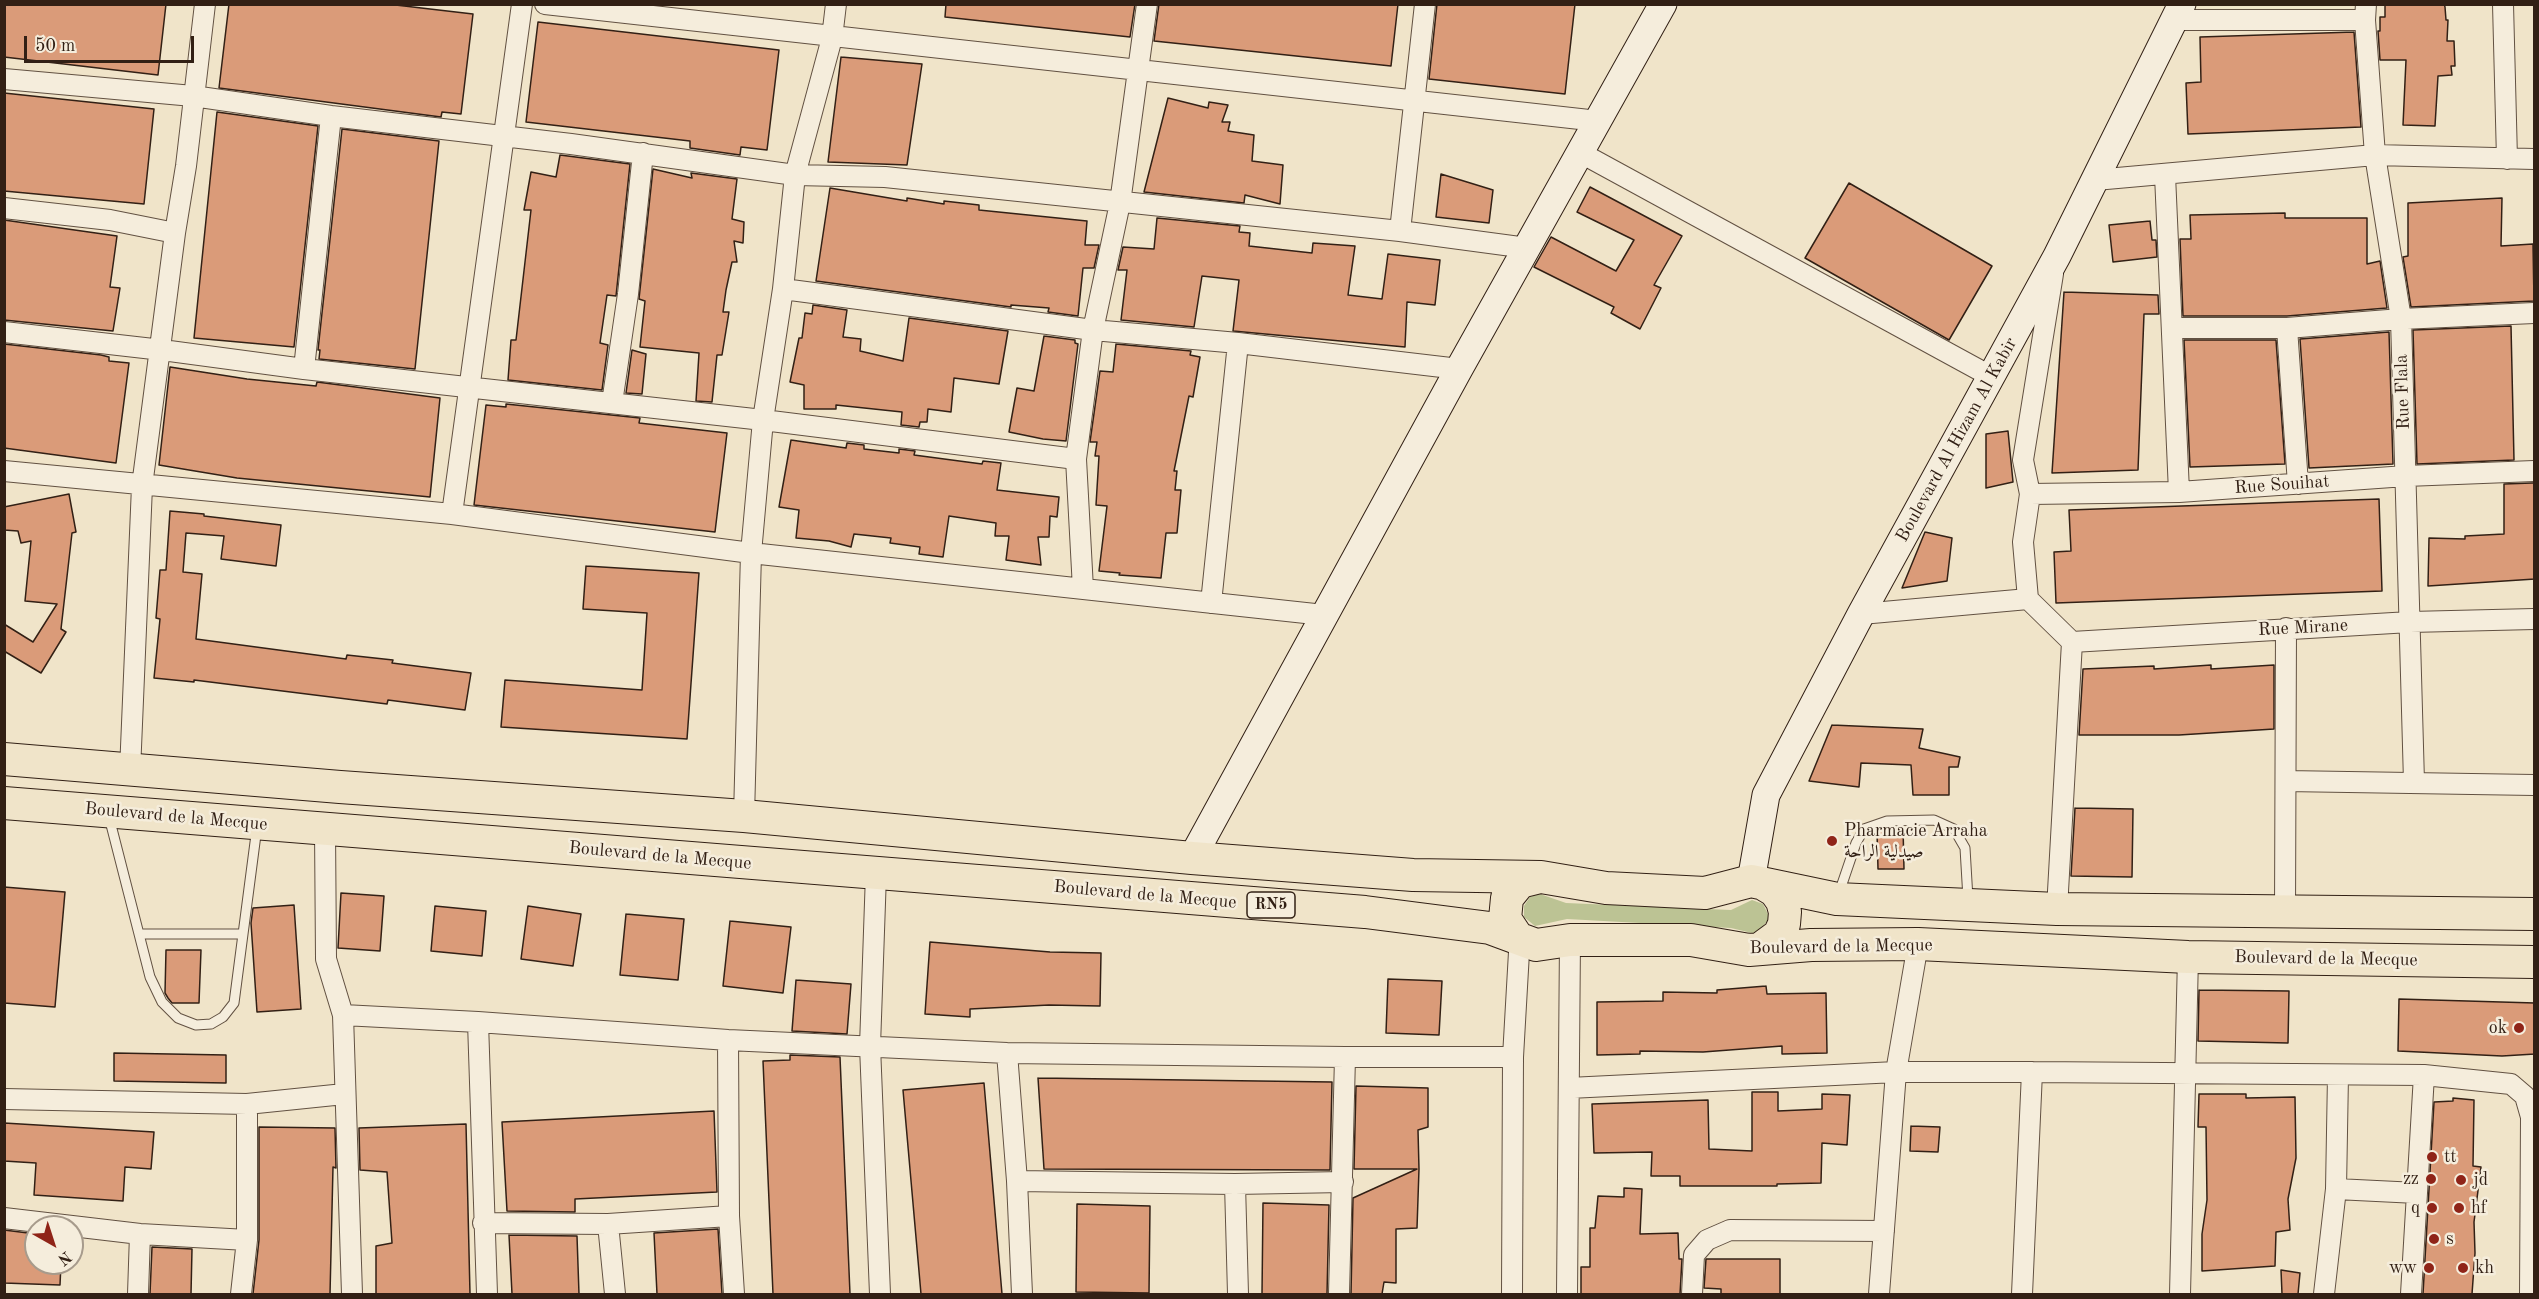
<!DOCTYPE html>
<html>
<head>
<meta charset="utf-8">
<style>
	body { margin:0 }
	#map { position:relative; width:2539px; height:1299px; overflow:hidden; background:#f0e4c9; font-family:"Old Standard TT",serif }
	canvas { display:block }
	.frame { position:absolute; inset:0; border:6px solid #322015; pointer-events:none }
	.north { position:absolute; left:24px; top:1215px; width:60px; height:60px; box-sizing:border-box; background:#f5eddc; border:2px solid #a79b8c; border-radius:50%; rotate:141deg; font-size:16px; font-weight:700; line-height:24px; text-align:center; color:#322015 }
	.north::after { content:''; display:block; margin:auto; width:21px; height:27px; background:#8f2418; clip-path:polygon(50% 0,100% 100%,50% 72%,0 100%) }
	.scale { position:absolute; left:24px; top:36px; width:170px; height:27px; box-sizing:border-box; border:3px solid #322015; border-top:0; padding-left:8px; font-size:18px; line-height:21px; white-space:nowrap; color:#322015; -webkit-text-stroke:4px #f5eddc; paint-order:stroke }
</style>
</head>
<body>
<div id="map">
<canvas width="2539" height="1299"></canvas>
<div class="frame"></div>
<div class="north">N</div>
<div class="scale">50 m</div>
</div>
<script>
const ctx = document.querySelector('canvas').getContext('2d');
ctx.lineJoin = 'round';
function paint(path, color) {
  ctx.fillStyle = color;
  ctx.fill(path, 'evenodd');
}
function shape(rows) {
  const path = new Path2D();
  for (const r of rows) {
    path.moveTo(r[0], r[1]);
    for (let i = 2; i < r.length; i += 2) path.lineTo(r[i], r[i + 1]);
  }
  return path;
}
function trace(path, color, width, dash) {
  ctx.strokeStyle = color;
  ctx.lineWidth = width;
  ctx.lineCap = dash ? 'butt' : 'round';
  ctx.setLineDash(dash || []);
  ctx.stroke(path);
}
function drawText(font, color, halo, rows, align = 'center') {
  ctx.font = font + ' "Old Standard TT",Amiri,serif';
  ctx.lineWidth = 5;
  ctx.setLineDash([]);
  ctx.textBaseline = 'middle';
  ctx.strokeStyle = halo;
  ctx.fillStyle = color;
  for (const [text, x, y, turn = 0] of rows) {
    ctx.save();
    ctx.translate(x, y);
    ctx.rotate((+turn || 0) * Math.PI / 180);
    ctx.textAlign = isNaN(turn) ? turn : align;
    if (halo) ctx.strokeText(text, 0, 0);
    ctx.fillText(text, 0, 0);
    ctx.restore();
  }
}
paint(shape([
	[1540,894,1566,903,1731,910,1752,900,1763,904,1768,914,1768,920,1758,932,1752,933,1731,928,1567,919,1535,926,1524,917,1524,906,1530,897]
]), '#bcc394');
const building = shape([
	[4,4,166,4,158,75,4,57,4,4],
	[229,4,387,4,473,14,461,114,442,112,441,117,219,88,229,4],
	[946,4,1135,4,1130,37,945,17,946,4],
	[1159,4,1398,4,1391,66,1154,41,1159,4],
	[1437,4,1575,4,1565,94,1429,79,1437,4],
	[2385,4,2444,4,2445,7,2446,20,2448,20,2447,41,2454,41,2455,66,2451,66,2452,75,2438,76,2435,126,2403,125,2406,60,2380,60,2378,31,2380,31,2380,17,2385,17,2385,4],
	[538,22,779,50,767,150,741,147,740,155,690,148,690,141,526,122,538,22],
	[2354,32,2361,127,2188,134,2186,83,2201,82,2200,37,2354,32],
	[841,57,922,64,907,165,828,162,841,57],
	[4,93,154,109,144,204,4,191,4,93],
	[1168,98,1208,108,1209,102,1228,105,1222,122,1230,122,1228,131,1254,135,1252,161,1283,165,1280,204,1245,195,1244,203,1144,192,1168,98],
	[217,112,318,126,294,347,194,338,217,112],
	[342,129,439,141,415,369,319,359,320,350,318,350,342,129],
	[560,155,630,164,616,296,607,295,600,343,608,345,602,390,508,380,511,340,516,340,531,210,524,210,531,172,556,177,560,155],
	[653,169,692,178,691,173,737,179,732,219,744,222,743,243,734,241,737,262,732,262,726,290,723,312,729,312,722,355,717,355,712,402,696,401,699,353,640,347,645,301,639,299,653,169],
	[1441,174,1493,190,1489,223,1436,217,1441,174],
	[1849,183,1992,266,1949,340,1805,258,1849,183],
	[1590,187,1682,236,1654,285,1661,288,1640,329,1611,313,1614,307,1534,267,1551,237,1616,271,1634,240,1577,212,1590,187],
	[830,188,907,201,907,198,944,204,944,201,979,205,979,210,1087,221,1085,245,1099,245,1094,268,1083,268,1078,316,1048,312,1049,308,1011,305,1011,307,816,281,830,188],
	[2502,198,2501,246,2533,244,2534,301,2411,307,2403,257,2408,256,2408,203,2502,198],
	[2285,213,2285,218,2367,218,2367,264,2380,261,2387,308,2287,316,2183,316,2180,239,2191,239,2190,215,2285,213],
	[1157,218,1240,226,1239,232,1250,233,1249,246,1312,253,1313,243,1355,246,1348,295,1382,299,1388,254,1440,260,1435,305,1407,302,1405,347,1233,331,1239,280,1202,276,1194,327,1121,320,1127,270,1118,270,1123,247,1154,249,1157,218],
	[4,220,117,236,110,287,120,288,113,331,4,320,4,220],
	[2150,221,2152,240,2156,240,2157,257,2113,262,2109,225,2150,221],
	[2064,292,2158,295,2159,314,2144,314,2138,470,2052,473,2064,292],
	[813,305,847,310,843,337,861,339,860,351,903,361,909,318,1008,331,999,384,954,378,951,412,928,409,927,422,920,422,919,427,901,425,902,412,836,405,836,409,804,409,804,385,790,382,799,338,802,338,805,313,812,314,813,305],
	[2511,326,2514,460,2417,464,2413,330,2511,326],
	[2389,332,2393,464,2309,468,2300,339,2389,332],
	[1044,336,1075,340,1075,343,1078,344,1066,441,1043,439,1009,432,1017,388,1034,391,1044,336],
	[2184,340,2276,340,2285,464,2190,467,2184,340],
	[4,344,101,355,109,357,109,361,129,363,116,463,4,448,4,344],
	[1116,344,1191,351,1190,355,1200,357,1193,397,1189,396,1174,471,1177,471,1175,490,1181,490,1177,533,1166,533,1161,578,1119,575,1120,573,1099,571,1107,506,1096,505,1099,456,1095,456,1097,442,1090,442,1100,371,1113,372,1116,344],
	[632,350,646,354,642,394,626,393,632,350],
	[170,367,247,379,316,386,317,382,440,398,430,497,237,478,159,465,170,367],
	[506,404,640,418,639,423,727,433,715,532,474,505,486,405,506,407,506,404],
	[2008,431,2013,482,1986,488,1986,434,2008,431],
	[791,440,846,448,847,443,864,445,864,449,899,453,899,449,915,451,914,455,982,464,983,461,1001,463,997,490,1059,497,1057,517,1050,516,1049,537,1038,537,1041,565,1006,560,1009,536,995,536,996,523,949,516,943,557,919,554,920,547,890,543,891,538,854,534,851,547,829,541,796,538,799,510,779,507,791,440],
	[2532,483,2535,483,2535,579,2428,586,2429,538,2465,539,2465,536,2504,534,2504,484,2532,483],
	[69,494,76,532,72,533,61,629,66,632,41,673,4,651,4,624,33,642,57,604,25,601,31,541,21,543,18,531,4,530,4,507,69,494],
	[2379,499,2382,591,2056,603,2054,552,2071,551,2069,510,2379,499],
	[170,511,204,514,204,516,281,525,276,566,221,559,224,536,186,533,183,572,202,574,196,639,346,659,347,655,393,660,392,663,471,673,465,710,388,700,387,704,194,680,194,682,154,678,160,619,156,618,160,570,166,570,170,511],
	[1925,532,1952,538,1947,581,1902,588,1925,532],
	[586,566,699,573,687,739,501,727,505,680,642,690,647,613,583,609,586,566],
	[2211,665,2211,669,2274,665,2274,729,2179,735,2079,735,2083,669,2154,666,2154,669,2211,665],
	[1832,725,1923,729,1919,748,1960,757,1958,767,1949,767,1949,795,1913,795,1911,765,1861,763,1859,787,1809,781,1832,725],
	[2075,808,2133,809,2132,877,2071,876,2075,808],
	[1903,827,1904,869,1878,869,1877,832,1888,828,1903,827],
	[4,887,65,892,55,1007,4,1003,4,887],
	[341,893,384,896,380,951,338,948,341,893],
	[294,905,301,1009,257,1012,251,923,253,908,294,905],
	[435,906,486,911,482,956,431,951,435,906],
	[528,906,581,914,573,966,521,959,528,906],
	[626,914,684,919,678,980,620,975,626,914],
	[730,921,791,927,783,993,723,986,730,921],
	[930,942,1050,952,1101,953,1100,1006,1049,1005,970,1009,970,1017,925,1014,930,942],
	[166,950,201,950,199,1003,172,1003,168,998,165,993,166,950],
	[1388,979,1442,981,1439,1035,1386,1033,1388,979],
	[796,980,851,984,847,1034,792,1031,796,980],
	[1766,986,1767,994,1826,993,1827,1053,1782,1054,1782,1046,1703,1052,1640,1051,1640,1054,1597,1055,1597,1002,1663,1001,1663,992,1717,993,1717,990,1766,986],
	[2199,990,2289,991,2288,1043,2198,1041,2199,990],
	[2399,999,2535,1003,2535,1054,2502,1056,2398,1051,2399,999],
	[114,1053,226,1055,226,1083,114,1081,114,1053],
	[790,1055,840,1057,850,1294,773,1294,763,1061,790,1060,790,1055],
	[1038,1078,1332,1082,1330,1170,1044,1169,1038,1078],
	[984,1083,1002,1294,921,1294,903,1090,984,1083],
	[1356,1086,1428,1088,1428,1127,1418,1130,1419,1169,1417,1228,1396,1229,1396,1283,1384,1282,1382,1294,1351,1294,1353,1198,1417,1169,1354,1169,1356,1086],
	[1752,1092,1778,1092,1778,1111,1822,1109,1822,1094,1850,1095,1847,1145,1822,1143,1821,1183,1777,1184,1777,1186,1680,1186,1680,1176,1651,1176,1652,1152,1594,1153,1592,1104,1708,1100,1709,1149,1752,1151,1752,1092],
	[2199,1094,2246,1094,2246,1098,2295,1097,2296,1158,2288,1199,2290,1230,2276,1232,2275,1266,2202,1271,2202,1234,2207,1200,2206,1127,2198,1127,2199,1094],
	[2453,1098,2474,1100,2473,1166,2481,1167,2474,1222,2475,1253,2472,1294,2423,1294,2434,1102,2453,1101,2453,1098],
	[714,1111,717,1192,575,1199,575,1212,507,1211,502,1122,714,1111],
	[4,1123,154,1132,151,1169,125,1167,123,1201,34,1195,36,1163,4,1161,4,1123],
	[466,1124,470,1294,376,1294,376,1246,392,1243,387,1172,360,1170,359,1128,466,1124],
	[1911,1126,1940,1127,1938,1152,1910,1151,1911,1126],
	[259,1127,335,1128,336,1168,333,1167,330,1294,253,1294,259,1240,259,1127],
	[1624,1188,1642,1189,1640,1234,1678,1233,1679,1259,1682,1259,1680,1294,1581,1294,1581,1267,1590,1267,1590,1228,1595,1228,1598,1196,1624,1197,1624,1188],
	[1263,1203,1329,1205,1327,1294,1262,1294,1263,1203],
	[1077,1204,1150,1206,1149,1293,1076,1292,1077,1204],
	[718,1229,722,1294,657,1294,654,1233,718,1229],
	[4,1230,36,1234,36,1263,61,1263,60,1285,4,1283,4,1230],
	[509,1235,577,1236,579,1294,512,1294,509,1235],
	[152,1247,192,1249,191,1294,150,1294,152,1247],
	[1706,1259,1780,1259,1780,1294,1721,1294,1721,1289,1704,1288,1706,1259],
	[2281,1270,2300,1273,2298,1294,2282,1294,2281,1270]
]);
paint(building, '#da9b79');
trace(building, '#322015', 1.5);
const lane = shape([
	[109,817,150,977,162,1002,178,1018,196,1025,211,1024,223,1017,234,1003,257,827],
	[1839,893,1856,843,1864,829,1887,821,1934,820,1954,829,1965,848,1968,899],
	[139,934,243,934]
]);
const street = shape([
	[545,4,1598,121],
	[2366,4,2365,20,2375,155,2401,319,2414,782],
	[2503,4,2507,159],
	[2174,20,2365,20],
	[4,79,193,96,331,116,571,144,795,175,885,177,1400,231,1527,248],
	[1581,153,1992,377],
	[2165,175,2179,492],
	[2095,180,2375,155,2534,159],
	[4,208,110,220,175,233],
	[1400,231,1425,4],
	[2053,274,2023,460,2030,494,2023,542,2028,599,2072,642,2057,909],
	[783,289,1093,330,1238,343,1459,369],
	[2172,328,2287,328,2401,319,2534,313],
	[2287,328,2298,484],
	[4,332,162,350,304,369,763,420,1076,459],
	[304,369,331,116],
	[612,403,628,294,643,153],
	[4,471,452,514,751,553,1324,615],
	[2030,494,2179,492,2406,476,2534,471],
	[452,514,522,4],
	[1083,589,1076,459,1093,330,1120,203,1147,4],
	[1211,603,1238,343],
	[1861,614,2028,599],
	[2072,642,2410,622,2534,619],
	[130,771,142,486,175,233,186,166,205,4],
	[2286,781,2534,785],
	[744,816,751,553,763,420,783,289,795,175,832,38,836,4],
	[325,829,326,959,343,1015,352,1294],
	[876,874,870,1046,880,1294],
	[2285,912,2286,628],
	[343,1015,478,1022,728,1040,1007,1053,1345,1057,1513,1057],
	[478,1022,487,1294],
	[728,1040,729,1216,734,1294],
	[1007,1053,1017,1181,1022,1294],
	[1569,1088,1896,1072,2032,1072,2424,1075,2511,1084,2525,1096,2531,1117,2530,1294],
	[4,1099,247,1104,344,1094],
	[1017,1181,1235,1184,1343,1182],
	[1235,1184,1238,1294],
	[2336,1189,2417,1193],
	[4,1218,140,1234,247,1240],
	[483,1223,608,1224,729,1216],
	[608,1224,615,1294],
	[138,1294,140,1234],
	[241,1294,247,1240,247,1104],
	[1339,1294,1345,1057],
	[1512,1294,1513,1057,1519,952,1517,937],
	[1567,1294,1570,940],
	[1692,1294,1694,1255,1707,1240,1730,1230,1884,1231],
	[1879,1294,1896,1072,1918,944],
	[2022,1294,2032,1072],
	[2180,1294,2188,957],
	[2324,1294,2336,1189,2338,1075],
	[2411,1294,2424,1075]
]);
const secondary = shape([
	[1192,858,1459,369,1663,4],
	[1751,881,1766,795,1861,614,2057,256,2182,4]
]);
const primary = shape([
	[4,759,340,787,744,816,1192,858,1413,875,1541,877,1606,888,1705,893,1751,881,1837,899,2057,909,2534,914],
	[4,803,1365,912,1490,928,1536,945,1570,940,1691,940,1749,950,1811,945,1918,944,2188,957,2534,962],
	[1517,937,1505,919,1507,898,1520,882,1540,877],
	[1760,949,1779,935,1784,924,1785,912,1782,901,1775,891,1765,885]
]);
trace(lane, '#625142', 11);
trace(street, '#625142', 22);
trace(secondary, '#322015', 29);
trace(primary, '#322015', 34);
trace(lane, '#f5eddc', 9);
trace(street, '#f5eddc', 20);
trace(secondary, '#f5eddc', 27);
trace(primary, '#f0e4c9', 32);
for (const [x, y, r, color] of [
	[1832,841,6,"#8f2418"],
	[2519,1028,6,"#8f2418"],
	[2432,1157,6,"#8f2418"],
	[2431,1179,6,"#8f2418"],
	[2461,1180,6,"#8f2418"],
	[2432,1208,6,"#8f2418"],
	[2459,1208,6,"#8f2418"],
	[2434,1239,6,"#8f2418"],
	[2429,1268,6,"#8f2418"],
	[2463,1268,6,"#8f2418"]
]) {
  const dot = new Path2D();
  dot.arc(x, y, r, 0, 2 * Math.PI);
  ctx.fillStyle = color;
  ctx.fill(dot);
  trace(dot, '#f5eddc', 2);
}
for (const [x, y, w] of [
	[1271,905,48]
]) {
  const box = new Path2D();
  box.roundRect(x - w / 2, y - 13, w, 26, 4.5);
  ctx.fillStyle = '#f5eddc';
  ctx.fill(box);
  trace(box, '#322015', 1.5);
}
drawText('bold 16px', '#322015', null, [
	["RN5",1271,905]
]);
drawText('18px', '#322015', '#f5eddc', [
	["Rue Flala",2403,392,-92],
	["Boulevard Al Hizam Al Kabir",1957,440,-61],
	["Rue Souihat",2282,485,-4],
	["Rue Mirane",2303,628,-3],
	["Boulevard de la Mecque",176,817,5],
	["Boulevard de la Mecque",660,856,5],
	["Boulevard de la Mecque",1145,895,5],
	["Boulevard de la Mecque",1841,947,-1],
	["Boulevard de la Mecque",2326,959,1]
]);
drawText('18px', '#322015', '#f5eddc', [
	["Pharmacie Arraha",1844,831],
	["صيدلية الراحة",1844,852],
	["ok",2507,1028,"right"],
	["tt",2444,1157],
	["zz",2419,1179,"right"],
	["jd",2473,1180],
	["q",2420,1208,"right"],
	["hf",2471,1208],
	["s",2446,1239],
	["ww",2417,1268,"right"],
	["kh",2475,1268]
], 'left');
</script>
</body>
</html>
